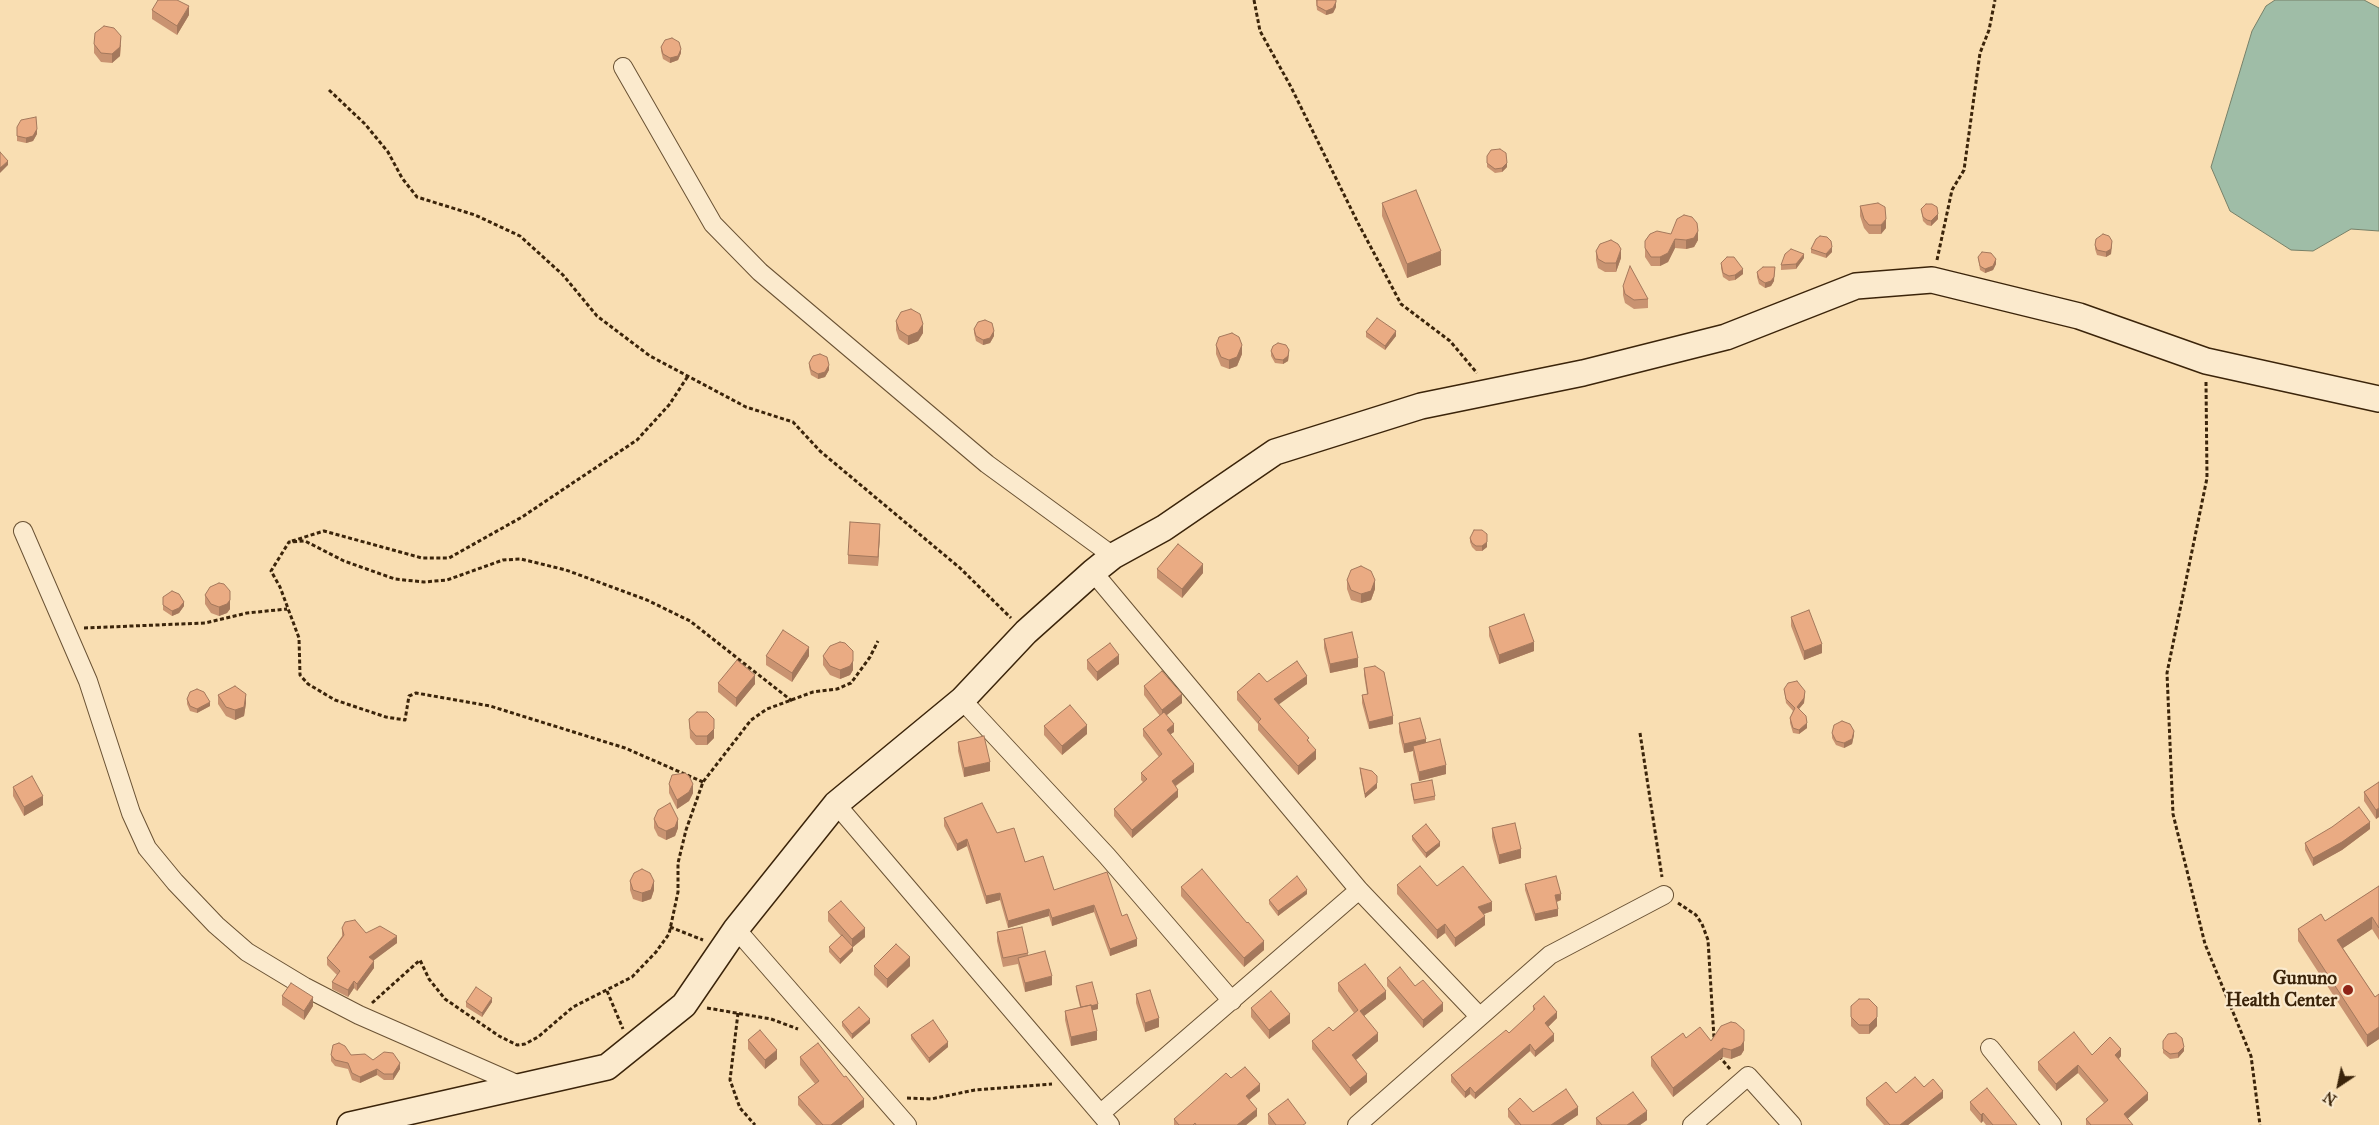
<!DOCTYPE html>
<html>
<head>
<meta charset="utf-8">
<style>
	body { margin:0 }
	#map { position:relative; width:2379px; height:1125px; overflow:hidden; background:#f9deb2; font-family:"IM FELL Great Primer",serif }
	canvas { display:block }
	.north { position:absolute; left:2314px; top:1060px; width:50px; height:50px; -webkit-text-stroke:4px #fbeacd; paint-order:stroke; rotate:214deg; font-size:14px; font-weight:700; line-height:20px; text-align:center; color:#3b240a }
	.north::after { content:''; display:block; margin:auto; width:18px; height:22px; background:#3b240a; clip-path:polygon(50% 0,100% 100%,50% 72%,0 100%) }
</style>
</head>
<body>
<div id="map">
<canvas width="2379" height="1125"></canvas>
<div class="north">N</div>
</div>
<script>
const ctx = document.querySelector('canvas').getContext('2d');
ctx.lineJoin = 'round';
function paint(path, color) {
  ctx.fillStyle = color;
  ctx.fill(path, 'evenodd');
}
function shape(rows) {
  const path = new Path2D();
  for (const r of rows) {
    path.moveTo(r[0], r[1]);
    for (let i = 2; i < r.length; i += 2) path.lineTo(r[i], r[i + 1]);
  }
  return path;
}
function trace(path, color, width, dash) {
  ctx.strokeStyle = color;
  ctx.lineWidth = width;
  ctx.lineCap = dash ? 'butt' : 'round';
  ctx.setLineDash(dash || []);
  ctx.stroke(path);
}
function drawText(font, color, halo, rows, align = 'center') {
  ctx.font = font + ' "IM FELL Great Primer",serif';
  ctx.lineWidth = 4.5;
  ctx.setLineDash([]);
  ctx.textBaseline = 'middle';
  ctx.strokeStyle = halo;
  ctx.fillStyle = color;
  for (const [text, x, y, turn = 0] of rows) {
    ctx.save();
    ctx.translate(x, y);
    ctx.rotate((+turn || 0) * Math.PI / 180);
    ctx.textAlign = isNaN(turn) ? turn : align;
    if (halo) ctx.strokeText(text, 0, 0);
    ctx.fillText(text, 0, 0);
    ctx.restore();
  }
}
const water = shape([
	[2275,0,2364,0,2379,8,2379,231,2351,229,2313,251,2291,250,2230,211,2211,167,2252,31,2266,6,2275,0]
]);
paint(water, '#9fbda7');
trace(water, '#778068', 1);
const minor = shape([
	[623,67,713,224,760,272,987,464,1113,556],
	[23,531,88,681,131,813,147,848,175,882,216,925,247,952,305,987,359,1015,521,1086],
	[1093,572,1359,890,1479,1016],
	[962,700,1107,856,1232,1001],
	[836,804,1110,1125],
	[736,929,907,1125],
	[1990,1048,2052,1125],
	[1101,1113,1359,890],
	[1357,1125,1550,955,1664,895],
	[1692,1125,1748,1076,1792,1125]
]);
const secondary = shape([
	[350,1125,607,1067,684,1005,736,929,836,804,962,700,1026,632,1093,572,1113,556,1164,528,1275,452,1421,406,1583,373,1726,337,1856,286,1932,280,2079,316,2206,361,2379,399]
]);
trace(minor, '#6a5234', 20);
trace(secondary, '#3b240a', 28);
trace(shape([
	[1254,0,1260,31,1291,87,1358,223,1401,304,1450,341,1477,373],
	[329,90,365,124,388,152,402,178,417,197,475,215,520,236,563,275,597,316,650,356,746,407,793,422,820,451,960,568,1011,618],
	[1937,260,1952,190,1964,170,1980,53,1989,30,1995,0],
	[2206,382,2207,478,2167,673,2173,814,2205,944,2251,1056,2260,1125],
	[292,541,324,531,422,558,449,558,522,517,637,440,669,405,688,376],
	[84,628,205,623,247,613,287,609],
	[1640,733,1662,877],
	[703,782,625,748,490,706,416,693,409,696,405,720,386,717,335,700,308,684,300,675,299,638,280,587,271,571,289,542,305,541,344,561,395,579,424,582,447,580,503,560,521,559,566,570,647,600,690,621,792,701],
	[1678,903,1696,915,1702,924,1708,940,1714,1038],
	[670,927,703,940],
	[607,991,623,1029],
	[372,1003,420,960,429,979,445,999,499,1036,517,1045,525,1044,538,1037,573,1007,632,977,656,952,669,934,678,892,678,863,686,830,703,782,751,720,767,709,813,692,837,689,851,683,870,657,878,641],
	[707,1008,771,1019,798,1029],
	[738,1013,730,1080,740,1108,755,1125],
	[1719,1056,1730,1069],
	[907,1098,931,1099,975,1090,1052,1084]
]), '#3b240a', 3, [4, 2.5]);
trace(minor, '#fbeacd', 18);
trace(secondary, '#fbeacd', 25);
paint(shape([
	[1316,0,1336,0,1336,7,1333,13,1326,15,1317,10],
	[152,10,189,15,177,35,152,19],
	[94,44,121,45,120,56,112,63,101,62,94,53],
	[661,47,681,53,678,60,670,63,663,59,661,51],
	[17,127,37,134,33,141,26,143,17,141],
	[1487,156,1507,167,1502,172,1495,173,1487,167],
	[1382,203,1441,265,1407,278,1382,216],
	[1860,206,1886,228,1881,234,1869,234,1864,228,1860,216],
	[1921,209,1938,219,1931,226,1927,225,1923,221],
	[1650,234,1698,240,1694,247,1686,249,1675,248,1668,262,1660,266,1651,266,1645,257,1645,241],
	[2095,245,2112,245,2111,254,2106,257,2097,255,2095,249],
	[1811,249,1832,252,1826,258,1811,253],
	[1596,251,1621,258,1616,272,1605,272,1598,268,1596,260],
	[1978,257,1996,264,1993,270,1985,273,1980,270],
	[1804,258,1796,269,1781,270,1781,265],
	[1721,263,1743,274,1735,280,1729,281,1723,277,1721,268],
	[1757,272,1774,281,1771,286,1765,288,1759,284,1757,277],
	[1623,286,1648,299,1648,308,1634,309,1625,303,1623,295],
	[896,321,923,333,918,341,908,345,899,339,896,330],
	[974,329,994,336,990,343,983,345,976,341,974,333],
	[1366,332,1396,336,1385,350,1366,337],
	[1216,345,1242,354,1237,366,1229,369,1221,366,1216,354],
	[1271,351,1289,355,1288,361,1283,364,1275,363,1271,356],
	[809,363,829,370,825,377,818,379,811,375,809,367],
	[880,533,878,566,848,564,848,555],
	[1487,534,1487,547,1482,551,1476,551,1472,547,1470,542,1470,538],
	[1157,569,1203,573,1182,598,1157,578],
	[1347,580,1375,589,1371,600,1361,603,1351,600,1347,589],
	[205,595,230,609,227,613,219,616,211,613,205,604],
	[163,597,184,606,179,613,172,616,163,610],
	[1791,617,1822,653,1804,660,1791,626],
	[1489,627,1534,651,1499,664,1489,636],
	[1324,639,1358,667,1330,673,1324,648],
	[766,656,809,656,792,682,766,665],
	[823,656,853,670,850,675,840,679,830,675,823,665],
	[1087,660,1119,664,1097,681,1087,669],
	[1364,668,1393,724,1369,729,1362,703,1362,695,1367,694,1364,675],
	[1267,682,1307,684,1278,704,1309,741,1316,759,1298,775,1258,730,1258,724,1237,700,1237,692],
	[718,683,755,684,736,707,718,692],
	[1144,686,1182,703,1166,715,1174,732,1170,734,1194,772,1176,786,1178,797,1132,838,1114,816,1114,809,1143,782,1141,780,1141,773,1159,757,1143,736,1143,729,1160,716,1144,695],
	[1784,689,1805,695,1804,703,1799,709,1807,728,1799,734,1793,733,1790,723,1790,718,1793,711,1786,703],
	[218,695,246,703,244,716,235,720,226,716,218,704],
	[187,699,210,706,197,713,190,711,187,704],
	[689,719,714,738,707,745,696,745,690,738],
	[1399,723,1426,743,1446,774,1419,781,1413,755,1413,751,1404,753,1399,732],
	[1044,726,1087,734,1062,755,1044,735],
	[1832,733,1854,735,1852,744,1844,748,1836,745,1832,738],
	[958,742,990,771,964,777,958,751],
	[1360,768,1377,776,1377,788,1365,798,1360,772],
	[2379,782,2379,817,2376,819,2364,801,2364,792],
	[669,784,693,793,689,801,677,809,669,793],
	[1411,784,1435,796,1435,800,1414,804,1411,788],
	[13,787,43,805,24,816,13,796],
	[944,818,997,833,1054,890,1122,916,1137,946,1110,956,1094,912,1052,926,1049,916,1008,928,1000,900,986,904,967,846,957,851,944,826],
	[654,819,678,828,675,836,666,840,658,836,654,828],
	[1492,828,1521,858,1499,864,1492,837],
	[2370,829,2342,850,2313,866,2305,850,2305,843],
	[1412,836,1440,846,1426,858,1412,840],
	[630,881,654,890,651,899,642,902,633,899,630,890],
	[1525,884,1561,900,1557,902,1558,916,1535,921,1525,890],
	[1397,885,1437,886,1492,911,1484,914,1485,925,1455,947,1445,933,1437,939,1397,894],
	[2379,886,2379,940,2372,929,2343,948,2375,997,2379,994,2379,1039,2367,1047,2298,941,2298,929,2325,921],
	[1181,887,1264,950,1244,967,1181,896],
	[1307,894,1278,916,1269,904,1269,900],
	[828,912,865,937,853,947,853,951,840,964,829,952,829,947,841,936,828,921],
	[342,928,366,933,397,943,373,960,374,968,357,991,354,988,348,997,332,989,332,982,337,975,327,965,327,958,342,936],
	[997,932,1028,953,1028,955,1052,985,1025,992,1018,964,1003,967,997,941],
	[874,966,910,966,887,988,874,975],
	[1387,978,1415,986,1443,1011,1423,1028,1387,986],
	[1338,983,1386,999,1364,1016,1378,1041,1356,1060,1367,1082,1350,1096,1312,1049,1312,1041,1333,1031,1354,1013,1338,991],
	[1076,986,1098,1009,1092,1010,1097,1040,1071,1046,1065,1020,1065,1011,1080,1007,1076,990],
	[1136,994,1159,1027,1145,1032,1136,1003],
	[282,996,313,1006,304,1020,282,1005],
	[466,1002,492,1002,482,1017,466,1007],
	[1533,1006,1557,1018,1548,1027,1554,1041,1535,1057,1530,1051,1475,1099,1470,1094,1465,1098,1451,1082,1451,1075,1509,1033,1533,1012],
	[1851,1006,1877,1026,1869,1034,1859,1034,1851,1026],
	[1251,1008,1290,1023,1269,1039,1251,1017],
	[842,1022,870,1023,852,1039,842,1026],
	[911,1035,948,1047,929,1063,911,1039],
	[1686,1038,1711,1041,1744,1050,1741,1055,1731,1059,1723,1057,1673,1097,1651,1066,1651,1057],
	[748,1040,777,1059,765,1069,748,1049],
	[2163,1041,2184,1051,2178,1058,2170,1059,2163,1053],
	[331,1055,351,1055,373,1060,400,1069,393,1080,384,1080,377,1075,360,1083,352,1080,348,1069,335,1066,331,1061],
	[2092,1055,2121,1056,2119,1059,2148,1100,2127,1119,2133,1125,2086,1125,2086,1119,2104,1103,2078,1073,2056,1091,2038,1070,2038,1062],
	[800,1057,864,1107,841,1125,816,1125,798,1105,798,1097,815,1084,800,1065],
	[1231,1078,1260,1091,1249,1100,1257,1116,1246,1125,1174,1125,1174,1119],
	[1924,1087,1943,1098,1908,1125,1884,1125,1866,1105,1866,1098],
	[1970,1102,2017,1125,1986,1125,1983,1121,1981,1123,1970,1110],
	[1508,1109,1533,1112,1578,1115,1563,1125,1515,1125,1508,1117],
	[1268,1114,1306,1125,1269,1125,1268,1124],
	[1596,1118,1647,1120,1640,1125,1596,1125]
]), '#c99371');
paint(shape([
	[1336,2,1336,7,1333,13,1326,15,1326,11],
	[189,6,189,15,177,35,177,26],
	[121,36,120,56,112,63,112,54],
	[681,49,681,53,678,60,670,63,670,58],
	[37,129,37,134,33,141,26,143,26,138],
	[8,161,8,165,0,173,0,168],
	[1507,163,1507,167,1502,172,1502,168],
	[1938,214,1938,219,1931,226,1931,221],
	[1886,219,1886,228,1881,234,1881,225],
	[1698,231,1698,240,1694,247,1686,249,1686,240],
	[1675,239,1675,248,1668,262,1660,266,1660,257],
	[2112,241,2111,254,2106,257,2106,252],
	[1832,247,1832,252,1826,258,1826,254],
	[1621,249,1621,258,1616,272,1616,263],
	[1441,251,1441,265,1407,278,1407,264],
	[1804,254,1804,258,1796,269,1796,264],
	[1996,259,1996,264,1993,270,1985,273,1985,269],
	[1775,267,1774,281,1771,286,1765,288,1765,283],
	[1743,269,1743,274,1735,280,1735,275],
	[923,324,923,333,918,341,908,345,908,336],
	[994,331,994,336,990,343,983,345,983,340],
	[1396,331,1396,336,1385,350,1385,346],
	[1242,345,1242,354,1237,366,1229,369,1229,360],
	[1289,350,1288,361,1283,364,1283,360],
	[829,365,829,370,825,377,818,379,818,374],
	[880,524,880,533,878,566,878,557],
	[1487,542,1487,547,1482,551,1482,546],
	[1203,564,1203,573,1182,598,1182,589],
	[1375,580,1375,589,1371,600,1361,603,1361,594],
	[230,600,230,609,227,613,219,616,219,607],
	[184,602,184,606,179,613,172,616,172,611],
	[1534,642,1534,651,1499,664,1499,655],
	[1822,644,1822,653,1804,660,1804,651],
	[809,647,809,656,792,682,792,673],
	[1119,655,1119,664,1097,681,1097,672],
	[1358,658,1358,667,1330,673,1330,664],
	[853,661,853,670,850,675,840,679,840,670],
	[755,675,755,684,736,707,736,698],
	[1307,676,1307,684,1274,708,1274,699],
	[1805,691,1804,703,1797,711,1797,707],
	[246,694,246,703,244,716,235,720,235,710],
	[1182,694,1182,703,1162,719,1162,710],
	[210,702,210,706,197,713,197,709],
	[1393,716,1393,724,1369,729,1369,722],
	[1807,723,1807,728,1799,734,1799,730],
	[1174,724,1174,732,1167,737,1167,730],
	[1087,725,1087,734,1062,755,1062,746],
	[714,729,714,738,707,745,707,736],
	[1854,731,1854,735,1852,744,1844,748,1844,743],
	[1426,739,1426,748,1413,746,1413,751,1404,753,1404,744],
	[1316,750,1316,759,1298,775,1298,766],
	[990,762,990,771,964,777,964,768],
	[1194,764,1194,772,1172,788,1172,781],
	[1446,765,1446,774,1419,781,1419,772],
	[1377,783,1377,788,1365,798,1365,794],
	[693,784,693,793,689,801,677,809,677,800],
	[1178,790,1178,797,1132,838,1132,830],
	[43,796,43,805,24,816,24,807],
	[2379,808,2379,817,2376,819,2376,810],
	[678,819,678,828,675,836,666,840,666,831],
	[2370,822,2370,829,2342,850,2313,866,2313,858],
	[967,839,967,846,957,851,957,844],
	[1440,842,1440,846,1426,858,1426,853],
	[1521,849,1521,858,1499,864,1499,855],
	[654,881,654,890,651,899,642,902,642,893],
	[1307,890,1307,894,1278,916,1278,911],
	[1000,893,1000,900,986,904,986,896],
	[1561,894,1561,900,1555,902,1555,895],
	[1492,902,1492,911,1478,916,1478,907],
	[1094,905,1094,912,1052,926,1052,918],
	[1049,909,1049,916,1008,928,1008,921],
	[1558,909,1558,916,1535,921,1535,914],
	[1485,916,1485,925,1455,947,1455,938],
	[2372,917,2372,929,2337,952,2337,940],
	[1445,924,1445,933,1437,939,1437,930],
	[865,928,865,937,853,947,853,951,840,964,840,959,852,948,852,939],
	[397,936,397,943,369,964,369,957],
	[1137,939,1137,946,1110,956,1110,949],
	[1264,941,1264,950,1244,967,1244,958],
	[910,957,910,966,887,988,887,979],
	[374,961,374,968,357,991,357,984],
	[1052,976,1052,985,1025,992,1025,983],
	[354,981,354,988,348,997,348,990],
	[1386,991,1386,999,1360,1019,1360,1011],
	[313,997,313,1006,304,1020,304,1011],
	[492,998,492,1002,482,1017,482,1013],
	[1443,1003,1443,1011,1423,1028,1423,1020],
	[1098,1004,1098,1009,1082,1013,1082,1008],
	[1557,1012,1557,1018,1545,1030,1545,1023],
	[1290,1014,1290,1023,1269,1039,1269,1030],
	[1877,1017,1877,1026,1869,1034,1869,1025],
	[1159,1018,1159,1027,1145,1032,1145,1023],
	[870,1019,870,1023,852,1039,852,1034],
	[2379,1027,2379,1039,2367,1047,2367,1035],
	[1097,1031,1097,1040,1071,1046,1071,1037],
	[1378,1033,1378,1041,1352,1063,1352,1055],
	[1554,1034,1554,1041,1535,1057,1535,1051],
	[1744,1041,1744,1050,1741,1055,1731,1059,1731,1050],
	[948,1042,948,1047,929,1063,929,1058],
	[1530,1044,1530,1051,1475,1099,1475,1093],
	[2184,1047,2184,1051,2178,1058,2178,1053],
	[1723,1048,1723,1057,1673,1097,1673,1088],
	[2121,1049,2121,1056,2115,1063,2115,1055],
	[777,1050,777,1059,765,1069,765,1060],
	[400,1063,400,1069,393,1080,393,1074],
	[2078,1065,2078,1073,2056,1091,2056,1084],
	[377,1069,377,1075,360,1083,360,1077],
	[1367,1074,1367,1082,1350,1096,1350,1088],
	[1260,1084,1260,1091,1246,1102,1246,1096],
	[1470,1087,1470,1094,1465,1098,1465,1092],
	[1943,1091,1943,1098,1908,1125,1900,1125],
	[2148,1093,2148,1100,2124,1122,2124,1114],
	[864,1099,864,1107,841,1125,831,1125],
	[1578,1107,1578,1115,1563,1125,1551,1125],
	[1257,1109,1257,1116,1246,1125,1237,1125],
	[1647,1111,1647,1120,1640,1125,1627,1125],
	[1983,1113,1983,1121,1981,1123,1981,1115]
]), '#a4785c');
const building = shape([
	[158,0,177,0,189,6,177,26,152,10,158,0],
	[1317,0,1336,0,1336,2,1333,8,1326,11,1317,6,1317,0],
	[104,26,114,28,121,36,120,47,112,54,101,53,94,44,95,33,104,26],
	[672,38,679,42,681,49,678,56,670,58,663,54,661,47,665,40,672,38],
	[36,117,37,129,33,136,26,138,17,136,17,127,21,120,36,117],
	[1500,149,1506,153,1507,163,1502,168,1495,169,1487,163,1487,156,1491,150,1500,149],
	[0,152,8,161,0,168,0,152],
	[1416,190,1441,251,1407,264,1382,203,1416,190],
	[1878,203,1885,207,1886,219,1881,225,1869,225,1864,219,1860,206,1878,203],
	[1926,204,1932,204,1937,207,1938,214,1931,221,1927,220,1923,217,1921,209,1926,204],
	[1684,215,1692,217,1697,223,1698,231,1694,238,1686,240,1675,239,1668,253,1660,257,1651,257,1645,248,1645,241,1650,234,1657,231,1671,234,1677,219,1684,215],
	[2103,234,2109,236,2112,241,2111,249,2106,252,2097,250,2095,245,2096,239,2103,234],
	[1820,236,1827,237,1831,241,1832,247,1826,254,1811,249,1816,239,1820,236],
	[1611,240,1618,244,1621,249,1616,263,1605,263,1598,259,1596,251,1600,244,1611,240],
	[1791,249,1804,254,1796,264,1781,265,1785,254,1791,249],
	[1982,252,1991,253,1996,259,1993,266,1985,269,1980,266,1978,257,1982,252],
	[1727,257,1734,257,1743,269,1735,275,1729,276,1723,273,1721,263,1727,257],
	[1630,266,1648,299,1634,300,1625,294,1623,286,1630,266],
	[1763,267,1775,267,1774,277,1771,281,1765,283,1759,279,1757,272,1763,267],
	[911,309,920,314,923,324,918,332,908,336,899,330,896,321,901,312,911,309],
	[1377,318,1396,331,1385,346,1366,332,1377,318],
	[985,320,992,323,994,331,990,338,983,340,976,336,974,329,978,322,985,320],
	[1232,333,1239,337,1242,345,1237,357,1229,360,1221,357,1216,345,1219,337,1232,333],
	[1278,343,1286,345,1289,350,1288,356,1283,360,1275,359,1271,351,1273,346,1278,343],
	[820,354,827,357,829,365,825,372,818,374,811,370,809,363,813,356,820,354],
	[850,522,880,524,878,557,848,555,850,522],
	[1474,530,1482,530,1487,534,1487,542,1482,546,1476,546,1472,543,1470,538,1474,530],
	[1178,544,1203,564,1182,589,1157,569,1178,544],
	[1361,566,1371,571,1375,580,1371,591,1361,594,1351,590,1347,580,1351,570,1361,566],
	[219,583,224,584,230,591,230,600,227,604,219,607,211,604,205,595,210,587,219,583],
	[172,591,179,594,184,602,179,608,172,611,163,605,163,597,172,591],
	[1809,610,1822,644,1804,651,1791,617,1809,610],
	[1524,614,1534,642,1499,655,1489,627,1524,614],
	[783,630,809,647,792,673,766,656,783,630],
	[1352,632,1358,658,1330,664,1324,639,1352,632],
	[840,642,845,643,853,651,853,661,850,666,840,670,830,666,823,656,830,646,840,642],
	[1110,643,1119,655,1097,672,1087,660,1110,643],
	[737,660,755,675,736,698,718,683,737,660],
	[1297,661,1307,676,1274,699,1309,738,1307,740,1316,750,1298,766,1258,722,1261,719,1237,692,1259,673,1267,682,1297,661],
	[1375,666,1384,672,1393,716,1369,722,1362,695,1368,694,1364,668,1375,666],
	[1162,671,1182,694,1162,710,1144,686,1162,671],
	[1797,681,1805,691,1804,698,1797,707,1806,716,1807,723,1799,730,1793,728,1790,718,1795,708,1786,699,1784,689,1788,683,1797,681],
	[235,686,246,694,244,707,235,710,226,707,218,695,235,686],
	[197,689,204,692,210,702,197,709,190,706,187,699,190,692,197,689],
	[1070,705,1087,725,1062,746,1044,726,1070,705],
	[697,712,707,712,714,719,714,729,707,736,696,736,690,729,689,719,697,712],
	[1164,712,1174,724,1167,730,1194,764,1172,781,1178,790,1132,830,1114,809,1147,779,1141,773,1162,754,1143,729,1164,712],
	[1420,718,1426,739,1404,744,1399,723,1420,718],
	[1842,721,1850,724,1854,731,1852,739,1844,743,1836,741,1832,733,1834,725,1842,721],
	[984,736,990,762,964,768,958,742,984,736],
	[1440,739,1446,765,1419,772,1413,746,1440,739],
	[1360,768,1372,771,1377,776,1377,783,1365,794,1360,768],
	[685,773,689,776,693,784,689,792,677,800,669,784,672,775,685,773],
	[32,776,43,796,24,807,13,787,32,776],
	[1432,780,1435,796,1414,800,1411,784,1432,780],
	[2379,782,2379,808,2376,810,2364,792,2379,782],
	[670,803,678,819,675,827,666,831,658,827,654,819,658,810,670,803],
	[982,803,997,833,1014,828,1025,862,1043,856,1054,890,1107,872,1122,916,1127,914,1137,939,1110,949,1094,905,1052,918,1049,909,1008,921,1000,893,986,896,967,839,957,844,944,818,982,803],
	[2359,807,2370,822,2342,842,2313,858,2305,843,2332,827,2359,807],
	[1515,823,1521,849,1499,855,1492,828,1515,823],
	[1426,824,1440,842,1426,853,1412,836,1426,824],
	[1420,866,1437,886,1463,866,1492,902,1478,907,1485,916,1455,938,1445,924,1437,930,1397,885,1420,866],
	[642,869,650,873,654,881,651,890,642,893,633,890,630,881,634,873,642,869],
	[1202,869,1247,923,1248,922,1264,941,1244,958,1181,887,1202,869],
	[1297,876,1307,890,1278,911,1269,900,1297,876],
	[1556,876,1561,894,1555,895,1558,909,1535,914,1525,884,1556,876],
	[2379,886,2379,928,2372,917,2337,940,2375,997,2379,994,2379,1027,2367,1035,2298,929,2321,914,2325,921,2379,886],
	[841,901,865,928,852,939,828,912,841,901],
	[355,920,366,933,380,926,397,936,369,957,374,961,357,984,354,981,348,990,332,982,340,971,327,958,344,935,342,928,345,922,355,920],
	[1022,927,1028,953,1003,958,997,932,1022,927],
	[842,935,853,947,840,959,829,947,842,935],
	[896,944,910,957,887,979,874,966,896,944],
	[1045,951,1052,976,1025,983,1018,958,1045,951],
	[1365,964,1386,991,1360,1011,1378,1033,1352,1055,1367,1074,1350,1088,1312,1041,1329,1027,1333,1031,1358,1010,1338,983,1365,964],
	[1400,967,1415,986,1423,980,1443,1003,1423,1020,1387,978,1400,967],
	[1092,982,1098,1004,1091,1006,1091,1005,1081,1007,1076,986,1092,982],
	[291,983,313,997,304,1011,282,996,291,983],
	[476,987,492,998,482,1013,466,1002,476,987],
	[1150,990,1159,1018,1145,1023,1136,994,1150,990],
	[1271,991,1290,1014,1269,1030,1251,1008,1271,991],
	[1544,996,1557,1012,1545,1023,1554,1034,1535,1051,1530,1044,1475,1093,1470,1087,1465,1092,1451,1075,1506,1030,1509,1033,1535,1009,1533,1006,1544,996],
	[1859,999,1869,999,1877,1007,1877,1017,1869,1025,1859,1025,1851,1017,1851,1006,1859,999],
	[1091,1005,1097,1031,1071,1037,1065,1011,1091,1005],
	[859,1007,870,1019,852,1034,842,1022,859,1007],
	[933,1020,948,1042,929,1058,911,1035,933,1020],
	[1731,1022,1736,1023,1744,1030,1744,1041,1741,1046,1731,1050,1723,1048,1673,1088,1651,1057,1683,1033,1686,1038,1700,1027,1711,1041,1721,1026,1731,1022],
	[760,1030,777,1050,765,1060,748,1040,760,1030],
	[2074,1032,2092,1055,2110,1037,2121,1049,2115,1055,2148,1093,2124,1114,2133,1125,2091,1125,2086,1119,2108,1100,2078,1065,2056,1084,2038,1062,2074,1032],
	[2176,1033,2182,1038,2184,1047,2178,1053,2170,1054,2163,1049,2163,1041,2168,1034,2176,1033],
	[339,1043,345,1046,351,1055,365,1054,373,1060,384,1052,393,1053,400,1063,393,1074,384,1074,377,1069,360,1077,352,1073,348,1063,335,1060,331,1055,333,1045,339,1043],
	[818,1043,844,1077,846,1076,864,1099,831,1125,823,1125,798,1097,819,1081,800,1057,818,1043],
	[1245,1067,1260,1084,1246,1096,1257,1109,1237,1125,1196,1125,1195,1123,1193,1125,1179,1125,1174,1119,1226,1073,1231,1078,1245,1067],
	[1915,1077,1924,1087,1933,1079,1943,1091,1900,1125,1890,1125,1866,1098,1886,1082,1896,1093,1915,1077],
	[1987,1088,2017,1125,1993,1125,1983,1113,1981,1115,1970,1102,1987,1088],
	[1566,1089,1578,1107,1551,1125,1521,1125,1508,1109,1520,1098,1533,1112,1566,1089],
	[1633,1092,1647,1111,1627,1125,1602,1125,1596,1118,1633,1092],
	[1288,1099,1306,1123,1303,1125,1276,1125,1268,1114,1288,1099]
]);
paint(building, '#eaab83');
trace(building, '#a4785c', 1);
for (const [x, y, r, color] of [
	[2348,990,6,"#8f2418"]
]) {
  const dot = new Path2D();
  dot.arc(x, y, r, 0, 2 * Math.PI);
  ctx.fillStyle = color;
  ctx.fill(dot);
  trace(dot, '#fbeacd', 2);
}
drawText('bold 19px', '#3b240a', '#fbeacd', [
	["Gununo",2337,979],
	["Health Center",2337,1001]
], 'right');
</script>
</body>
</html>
